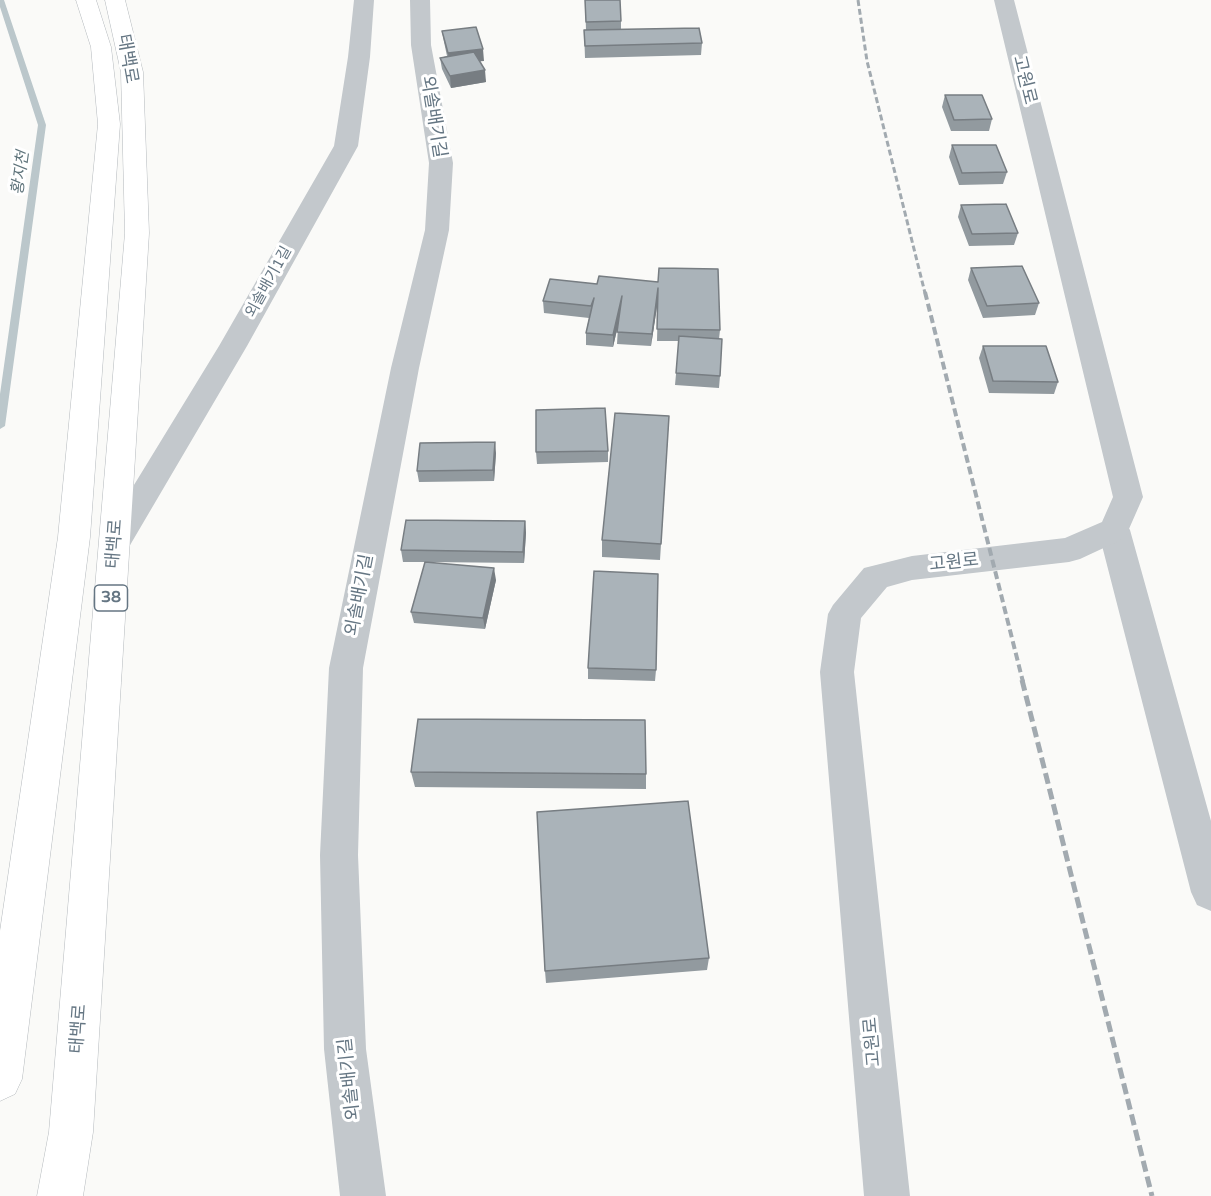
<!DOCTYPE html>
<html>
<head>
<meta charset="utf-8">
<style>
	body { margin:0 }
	canvas { display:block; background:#fafaf8 }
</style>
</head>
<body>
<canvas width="1211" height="1196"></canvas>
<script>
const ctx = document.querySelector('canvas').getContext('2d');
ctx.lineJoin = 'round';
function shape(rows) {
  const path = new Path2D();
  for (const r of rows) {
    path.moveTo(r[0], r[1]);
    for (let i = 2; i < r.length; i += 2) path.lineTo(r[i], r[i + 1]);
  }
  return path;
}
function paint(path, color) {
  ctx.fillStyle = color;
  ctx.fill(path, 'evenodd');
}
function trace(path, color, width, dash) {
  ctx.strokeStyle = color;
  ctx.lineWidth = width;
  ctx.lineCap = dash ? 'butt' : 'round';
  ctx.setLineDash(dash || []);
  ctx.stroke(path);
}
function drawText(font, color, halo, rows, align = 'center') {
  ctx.font = font + ' "Varela Round","Noto Sans KR",sans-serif';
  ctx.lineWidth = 6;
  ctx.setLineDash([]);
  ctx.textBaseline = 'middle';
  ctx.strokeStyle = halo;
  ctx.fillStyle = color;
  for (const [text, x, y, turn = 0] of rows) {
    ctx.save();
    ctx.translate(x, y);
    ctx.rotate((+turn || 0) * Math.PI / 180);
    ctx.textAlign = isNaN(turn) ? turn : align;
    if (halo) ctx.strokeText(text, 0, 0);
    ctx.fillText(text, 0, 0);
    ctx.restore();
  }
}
paint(shape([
	[0,0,4,0,46,125,5,426,0,429,0,394,38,125,0,7,0,0]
]), '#bbc7cb');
const trunk = shape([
	[76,0,96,0,111,47,120,124,90,537,22,1079,15,1094,0,1101,0,931,58,537,98,124,91,47,76,0],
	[105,0,125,0,143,72,149,233,93,1132,83,1196,37,1196,49,1132,125,233,121,72,105,0]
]);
trace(trunk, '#b4b9bd', 1);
paint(shape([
	[354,0,374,0,370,57,358,146,247,346,126,552,115,555,104,552,99,543,104,534,219,346,334,146,348,57,354,0],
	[410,0,430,0,431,45,453,163,449,230,419,368,363,668,358,855,366,1049,386,1196,340,1196,324,1049,320,855,329,668,391,368,425,230,429,163,411,45,410,0],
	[1114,518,1125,522,1130,530,1211,821,1211,911,1197,905,1191,892,1098,530,1103,522,1114,518]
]), '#c3c8cc');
paint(shape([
	[994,0,1014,0,1143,497,1125,538,1080,559,1069,562,912,580,887,587,861,618,854,672,910,1196,864,1196,820,672,828,614,833,605,864,568,912,556,1065,538,1102,522,1113,497,994,0]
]), '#c3c8cc');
paint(trunk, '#fff');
trace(shape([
	[858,0,867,61,925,293]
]), '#a2aab0', 3, [6, 3]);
trace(shape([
	[925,292,1023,682]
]), '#a2aab0', 4, [8, 4]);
trace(shape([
	[1022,680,1152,1196]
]), '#a2aab0', 5, [11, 5]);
paint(shape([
	[585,0,621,21,621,29,702,43,701,55,585,58,584,30,586,30],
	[442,31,484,61,480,61,486,82,451,88,442,69,440,58,447,56,444,42],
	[945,95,992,119,989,131,951,131,942,107],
	[952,145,1007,172,1003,184,959,185,949,157],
	[961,205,1018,233,1014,245,969,246,958,217],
	[971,268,1039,303,1035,315,983,318,968,280],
	[658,282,720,330,719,339,720,376,719,388,675,385,679,341,657,341,658,300,651,346,617,344,618,326,613,347,586,345,586,333,589,318,544,313,543,301,597,284],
	[983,346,1058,382,1054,394,989,393,979,358],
	[669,416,660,560,602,557,602,540],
	[608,451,608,462,537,464,536,452],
	[496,453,494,481,419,482,417,471],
	[525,521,526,533,524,563,425,562,496,580,485,629,414,623,411,612,425,562,403,562,401,550],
	[588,668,656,670,655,681,588,679],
	[411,772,646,774,646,789,415,787],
	[709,958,707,970,546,983,545,971]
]), '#929a9f');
paint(shape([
	[483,49,484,61,449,64,448,53],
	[485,70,486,82,451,88,450,76],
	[658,288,658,300,651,346,652,334],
	[622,296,622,308,613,347,613,335],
	[495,442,496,453,494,481,493,470],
	[525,521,526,533,524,563,523,552],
	[494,568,496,580,485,629,483,618]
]), '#777d82');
const building = shape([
	[585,0,620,0,621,21,586,22,585,0],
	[476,27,483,49,448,53,442,31,476,27],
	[699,28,702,43,585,46,584,30,699,28],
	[474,52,485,70,450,76,440,58,474,52],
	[945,95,982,95,992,119,954,120,945,95],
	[952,145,996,145,1007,172,962,173,952,145],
	[1006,204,1018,233,972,234,961,205,1006,204],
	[1022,266,1039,303,987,306,971,268,1022,266],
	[659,268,718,269,720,330,657,329,658,288,652,334,617,332,622,296,613,335,586,333,594,298,591,306,543,301,550,279,597,284,599,276,658,282,659,268],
	[679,336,722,339,720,376,676,373,679,336],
	[983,346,1046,346,1058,382,993,381,983,346],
	[605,408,608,451,536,452,536,410,605,408],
	[615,413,669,416,661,544,602,540,615,413],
	[495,442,493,470,417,471,420,443,495,442],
	[406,520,525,521,523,552,401,550,406,520],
	[425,562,494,568,483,618,411,612,425,562],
	[594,571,658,574,656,670,588,668,594,571],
	[418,719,645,720,646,774,411,772,418,719],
	[688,801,709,958,545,971,537,812,688,801]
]);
paint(building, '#aab3b9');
trace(building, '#777d82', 1.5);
drawText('15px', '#657683', '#fff', [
	["외솔배기1길",269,282,-61]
]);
drawText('italic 16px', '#60757c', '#fff', [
	["황지천",21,173,-82]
]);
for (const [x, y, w] of [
	[111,598,33]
]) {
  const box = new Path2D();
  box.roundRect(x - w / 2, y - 13, w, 26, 4.5);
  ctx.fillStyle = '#fff';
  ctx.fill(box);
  trace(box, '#657683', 1.5);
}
drawText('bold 16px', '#657683', null, [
	["38",111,598]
]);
drawText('18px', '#657683', '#fff', [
	["태백로",127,59,80],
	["고원로",1024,80,76],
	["외솔배기길",433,117,81],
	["태백로",115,544,-86],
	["고원로",954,563,-6],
	["외솔배기길",360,595,-79],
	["태백로",79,1029,-86],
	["고원로",873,1042,-95],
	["외솔배기길",350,1079,-96]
]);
</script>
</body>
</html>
